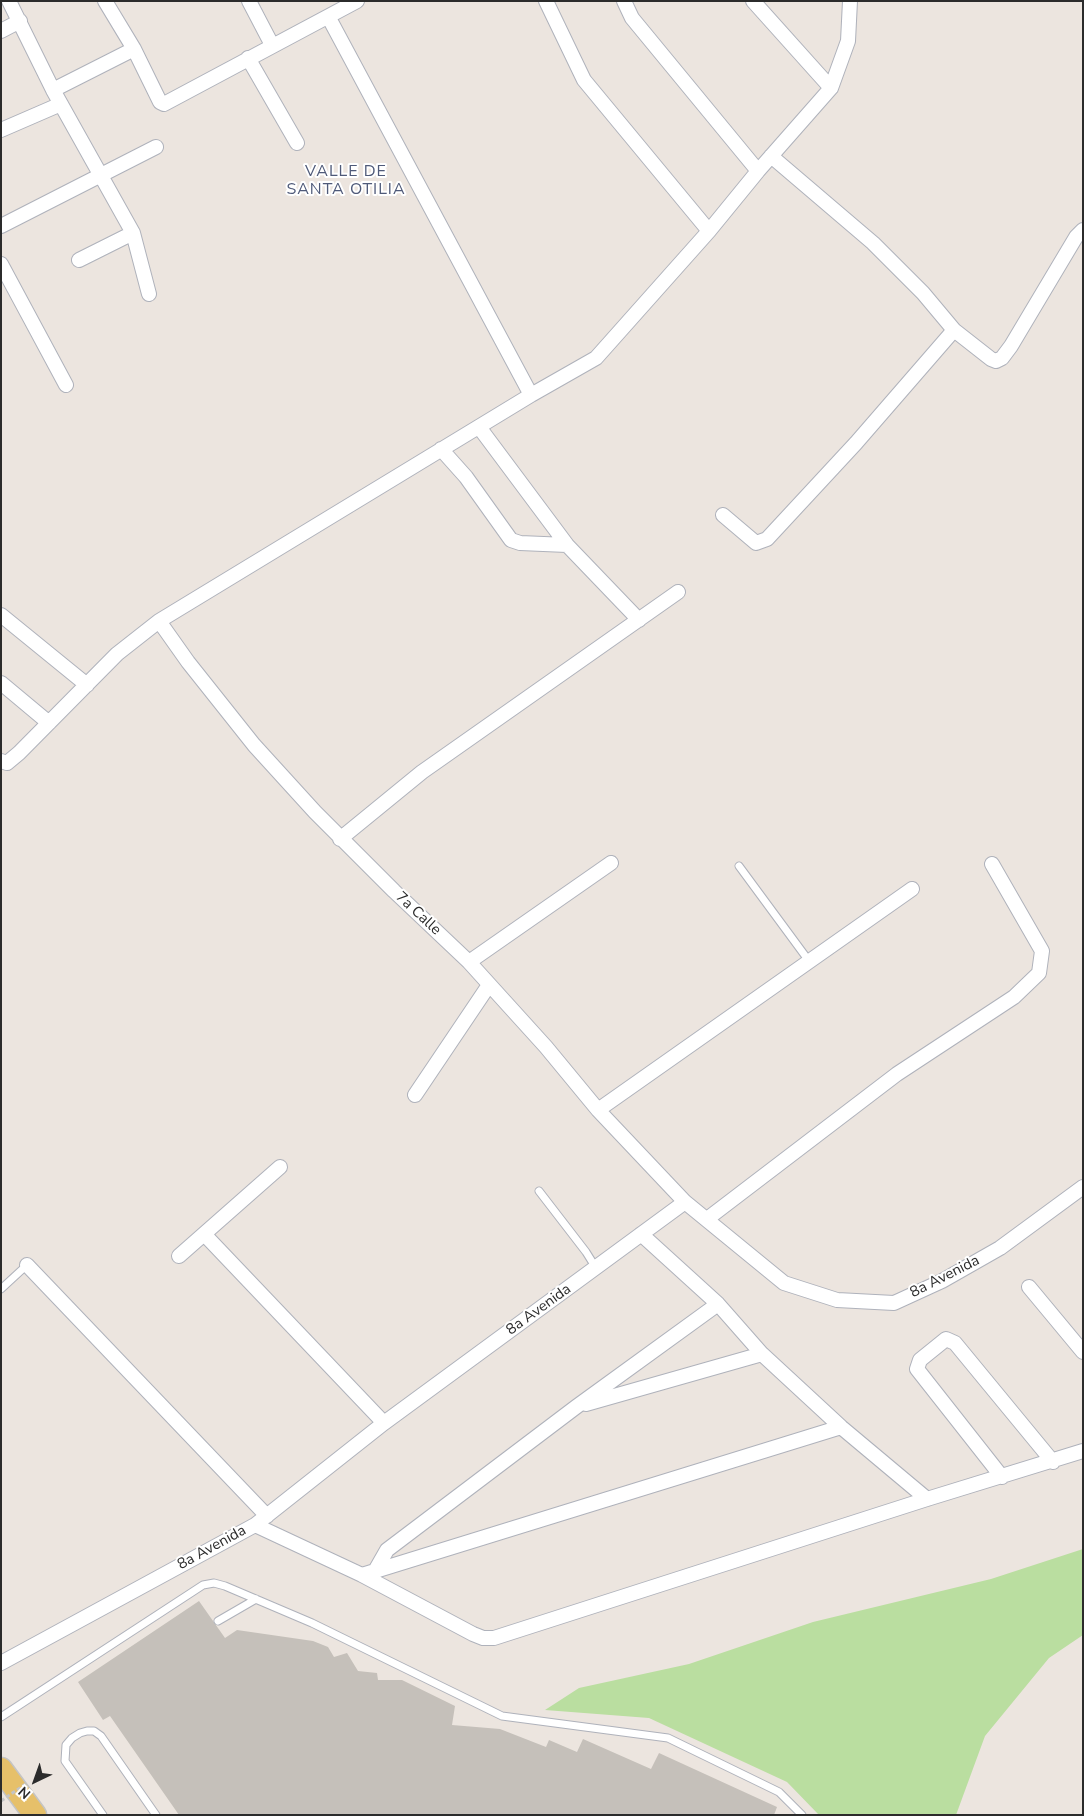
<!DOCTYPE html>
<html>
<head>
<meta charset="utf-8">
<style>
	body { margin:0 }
	#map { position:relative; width:1084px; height:1816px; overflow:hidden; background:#ece5df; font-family:"Nunito Sans",sans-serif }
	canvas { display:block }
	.frame { position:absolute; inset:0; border:2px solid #2b2b2b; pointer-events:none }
	.north { position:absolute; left:10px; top:1756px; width:50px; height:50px; -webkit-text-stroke:4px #fff; paint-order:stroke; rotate:222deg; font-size:14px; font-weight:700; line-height:20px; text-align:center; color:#2b2b2b }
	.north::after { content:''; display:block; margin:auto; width:18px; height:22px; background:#2b2b2b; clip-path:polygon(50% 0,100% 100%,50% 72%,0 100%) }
</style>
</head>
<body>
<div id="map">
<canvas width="1084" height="1816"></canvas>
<div class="frame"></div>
<div class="north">N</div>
</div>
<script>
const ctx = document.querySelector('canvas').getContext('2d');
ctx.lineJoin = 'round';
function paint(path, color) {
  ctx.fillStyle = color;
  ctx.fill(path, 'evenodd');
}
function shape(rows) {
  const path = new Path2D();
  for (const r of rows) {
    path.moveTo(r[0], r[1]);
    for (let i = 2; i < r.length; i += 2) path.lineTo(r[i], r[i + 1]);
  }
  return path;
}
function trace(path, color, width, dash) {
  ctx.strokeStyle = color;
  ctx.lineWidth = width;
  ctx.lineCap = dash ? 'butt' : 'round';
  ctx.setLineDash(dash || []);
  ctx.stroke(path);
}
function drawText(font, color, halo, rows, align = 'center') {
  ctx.font = font + ' "Nunito Sans",sans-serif';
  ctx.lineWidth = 4;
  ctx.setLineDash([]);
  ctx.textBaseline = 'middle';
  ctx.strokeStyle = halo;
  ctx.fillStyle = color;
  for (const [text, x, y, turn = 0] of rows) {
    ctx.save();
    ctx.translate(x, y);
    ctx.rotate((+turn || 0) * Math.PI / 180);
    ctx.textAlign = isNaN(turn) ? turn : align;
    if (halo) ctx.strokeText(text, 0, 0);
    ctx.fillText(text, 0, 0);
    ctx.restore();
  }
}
paint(shape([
	[1083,1549,1083,1635,1049,1658,985,1736,956,1815,819,1815,787,1782,649,1718,545,1710,579,1688,689,1664,813,1622,991,1579]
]), '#badea0');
paint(shape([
	[199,1601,225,1638,237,1630,313,1641,328,1647,334,1657,347,1653,358,1671,377,1673,378,1680,402,1680,455,1706,452,1725,500,1729,546,1747,549,1740,577,1752,583,1739,651,1769,659,1753,777,1807,774,1815,179,1815,110,1716,103,1720,78,1682]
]), '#c5c0ba');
const service = shape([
	[739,866,809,961],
	[539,1191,586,1252,596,1268],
	[1,1289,27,1265],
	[218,1621,256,1599],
	[1,1717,203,1585,214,1583,225,1586,312,1623,502,1716,668,1738,779,1792,802,1815],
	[103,1815,65,1761,66,1745,72,1738,80,1733,87,1731,94,1731,101,1736,156,1815]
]);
const minor = shape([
	[9,1,53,90,133,233],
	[105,1,134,49,160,102,164,104,357,1],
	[249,1,272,45],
	[546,1,584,80,709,231],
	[624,1,632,18,758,171],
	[753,1,831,88],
	[329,18,531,395],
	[1,31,20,21],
	[248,58,297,143],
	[53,90,134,49],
	[1,130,61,104],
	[771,156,873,243,923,293,954,330,991,359,996,361,1002,358,1011,346,1076,237,1083,230],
	[1,226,156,147],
	[79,260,133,233,149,294],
	[1,264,66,385],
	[479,427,567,545,639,620],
	[441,449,466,477,511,540,520,543,567,545],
	[723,515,756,543,767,539,856,443,954,330],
	[1,615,87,685],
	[159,621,188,662,254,745,315,812,394,891,469,962,546,1047,598,1110,685,1202,784,1283,837,1300,894,1303,942,1281,1000,1248,1083,1187],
	[1,683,49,723],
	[1,761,7,763,19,753,117,654,159,621,531,395,596,358,709,231,758,171,831,88,848,41,850,1],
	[340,839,422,772,678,592],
	[469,962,611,863],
	[415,1095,489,985],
	[598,1110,912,889],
	[707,1219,897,1074,1014,997,1039,973,1042,951,992,864],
	[204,1234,384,1423],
	[641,1234,718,1304,762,1354,841,1427,927,1499],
	[179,1256,280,1167],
	[27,1265,267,1516],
	[1029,1287,1083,1352],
	[586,1404,762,1354],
	[1002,1477,917,1369,920,1360,946,1339,955,1343,1053,1462],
	[255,1525,362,1575,473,1634,483,1638,494,1638,927,1499,1083,1451],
	[375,1571,387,1550,576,1407,718,1304],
	[362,1575,841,1427],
	[1,1663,255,1525,384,1423,685,1202]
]);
const primary = shape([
	[1,1769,35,1815]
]);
trace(service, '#afb2bb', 9);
trace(minor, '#afb2bb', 16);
trace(primary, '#c4c4c4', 25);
trace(service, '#fff', 7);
trace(minor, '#fff', 14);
trace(primary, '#e6c06a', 22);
trace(shape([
	[1,1801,27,1783]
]), '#c4c4c4', 3, [4, 2.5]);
drawText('15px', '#2b2b2b', '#fff', [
	["7a Calle",418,914,43],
	["8a Avenida",945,1277,-27],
	["8a Avenida",539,1310,-36],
	["8a Avenida",212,1548,-29]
]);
ctx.letterSpacing = '1px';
drawText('16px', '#4f5a79', '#fff', [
	["VALLE DE",346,172],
	["SANTA OTILIA",346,190]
]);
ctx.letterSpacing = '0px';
</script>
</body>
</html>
